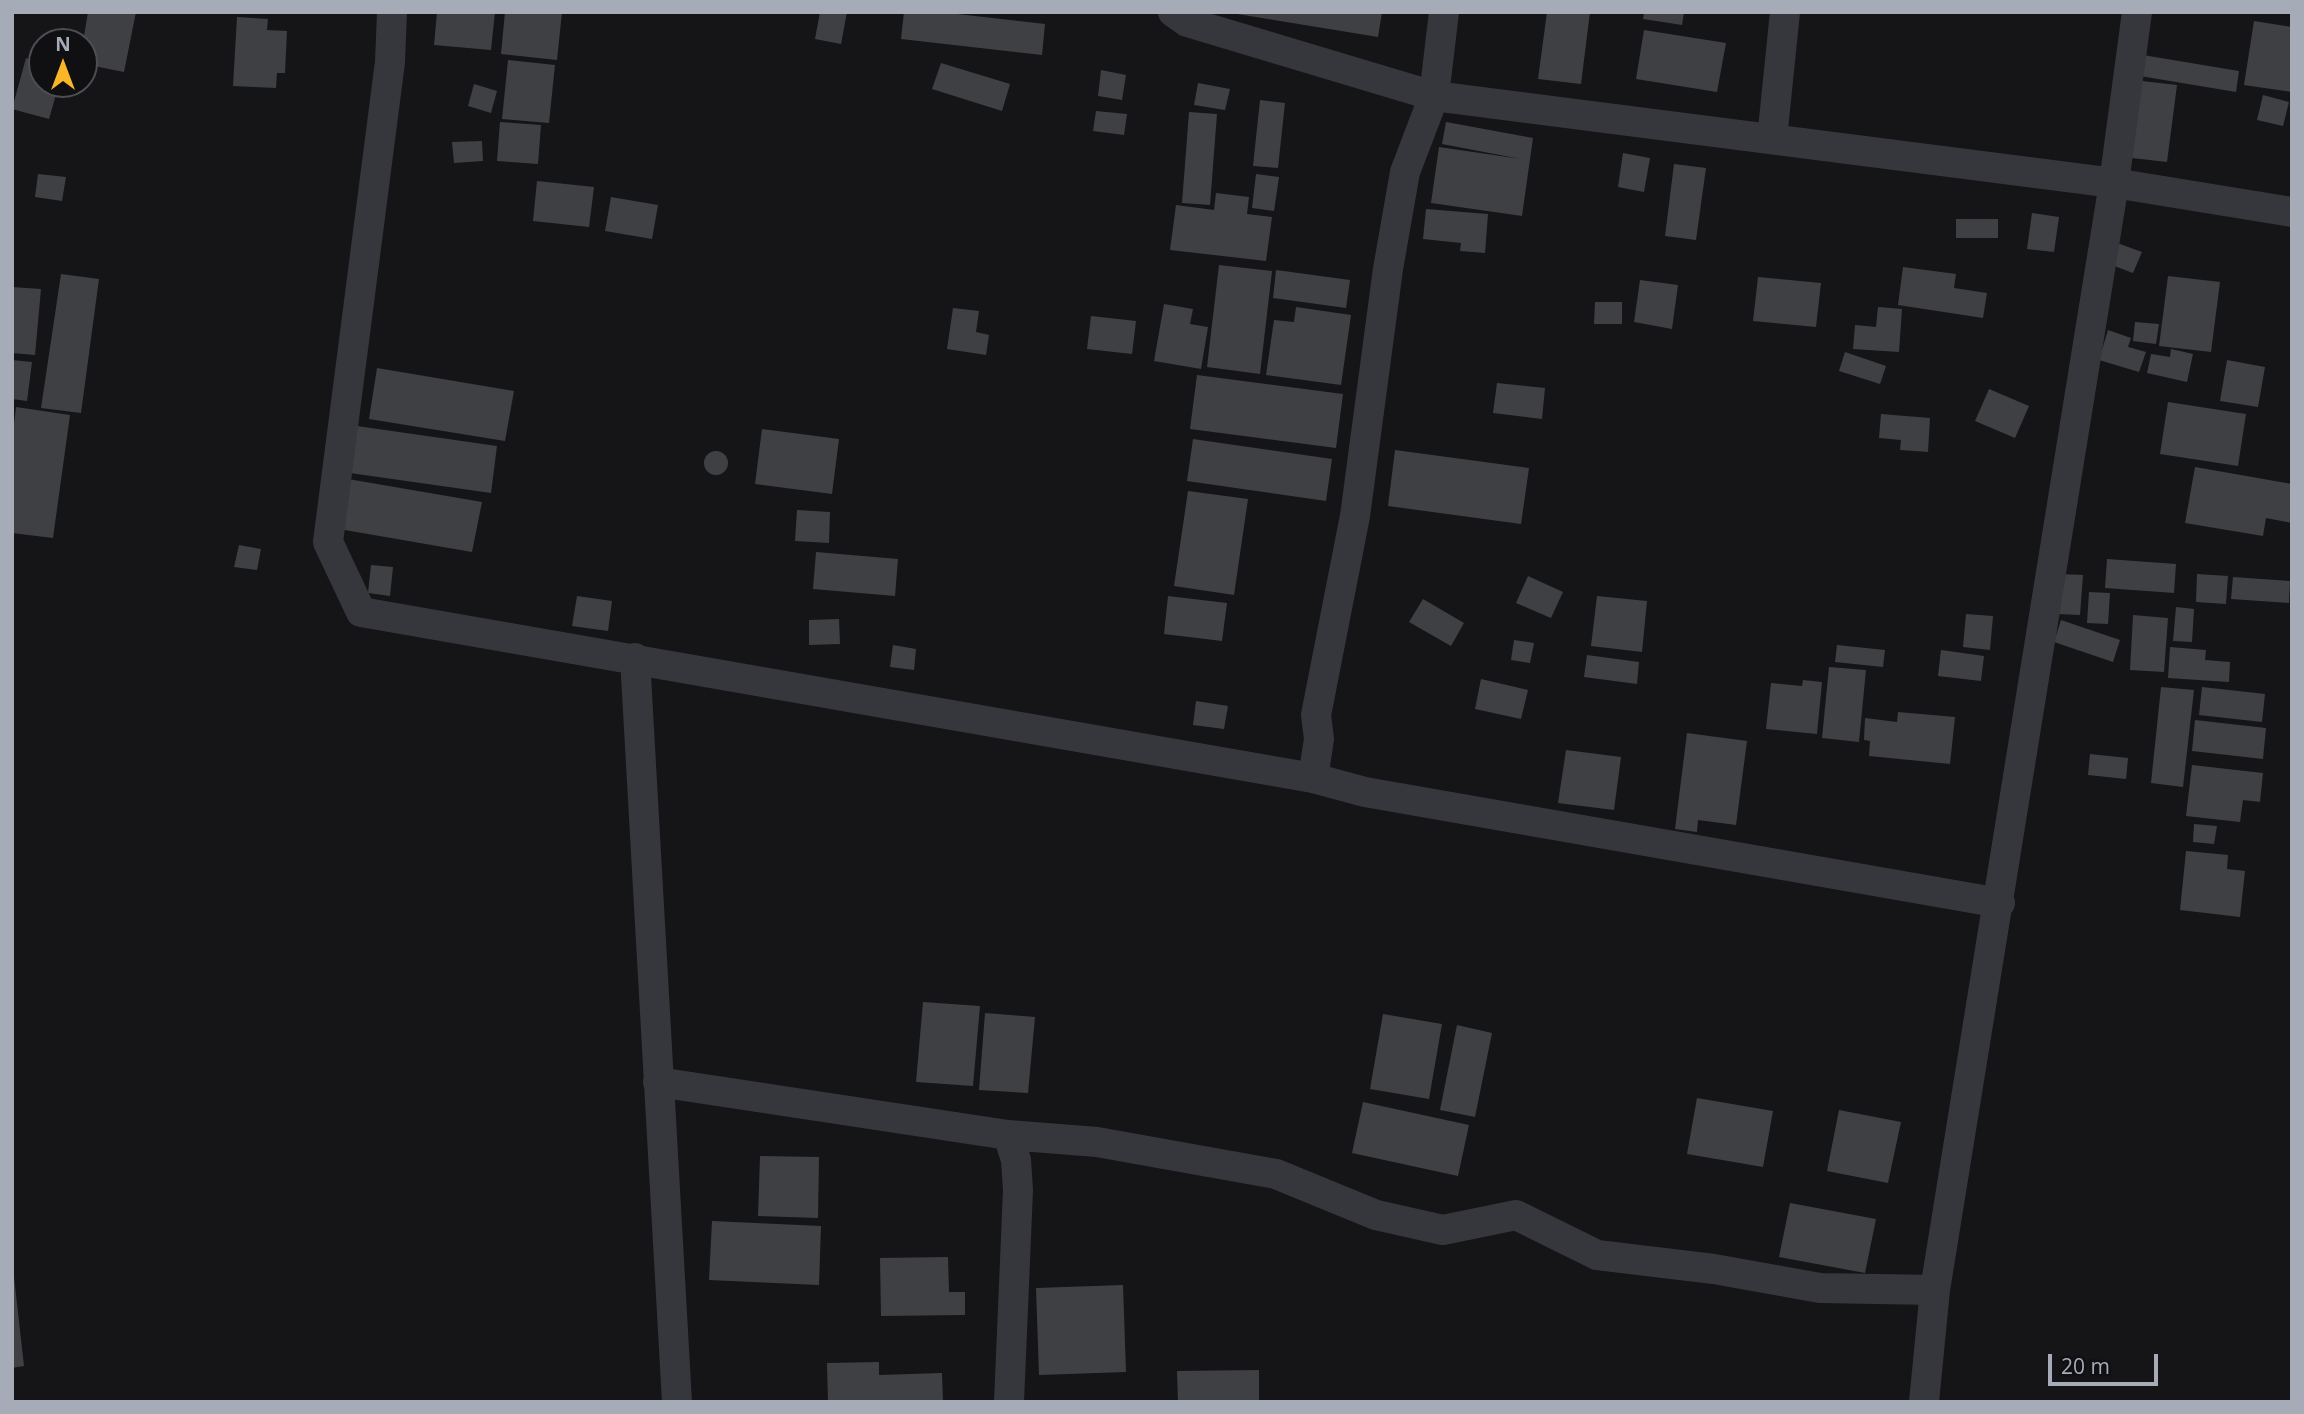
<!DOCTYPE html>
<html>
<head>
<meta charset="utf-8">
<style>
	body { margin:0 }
	#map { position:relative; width:2304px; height:1414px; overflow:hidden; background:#151517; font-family:"Open Sans",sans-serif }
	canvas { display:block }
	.frame { position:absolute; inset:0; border:14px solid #a6abb8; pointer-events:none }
	.north { position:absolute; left:28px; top:28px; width:70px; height:70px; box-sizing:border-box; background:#101012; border:2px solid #4c4e54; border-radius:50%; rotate:0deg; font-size:19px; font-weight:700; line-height:28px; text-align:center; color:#a6abb8 }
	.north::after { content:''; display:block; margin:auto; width:24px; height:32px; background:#fab629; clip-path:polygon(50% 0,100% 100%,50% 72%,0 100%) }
	.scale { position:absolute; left:2048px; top:1354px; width:110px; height:32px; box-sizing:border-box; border:4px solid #a6abb8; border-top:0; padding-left:9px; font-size:21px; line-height:24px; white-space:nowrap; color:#a6abb8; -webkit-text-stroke:5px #101012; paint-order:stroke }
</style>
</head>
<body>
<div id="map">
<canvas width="2304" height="1414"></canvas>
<div class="frame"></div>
<div class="north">N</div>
<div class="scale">20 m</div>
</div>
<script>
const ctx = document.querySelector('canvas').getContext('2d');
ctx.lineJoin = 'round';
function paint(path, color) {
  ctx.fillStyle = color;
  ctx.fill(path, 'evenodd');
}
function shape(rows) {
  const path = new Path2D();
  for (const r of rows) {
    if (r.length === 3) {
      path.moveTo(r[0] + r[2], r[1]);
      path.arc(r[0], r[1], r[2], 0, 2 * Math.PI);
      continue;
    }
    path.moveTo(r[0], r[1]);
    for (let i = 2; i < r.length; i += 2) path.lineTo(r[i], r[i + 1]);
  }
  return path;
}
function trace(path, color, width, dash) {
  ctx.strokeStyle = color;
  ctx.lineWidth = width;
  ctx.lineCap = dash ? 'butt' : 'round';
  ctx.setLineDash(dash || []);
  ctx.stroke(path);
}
paint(shape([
	[88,12,136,12,124,72,84,64,83,42],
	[437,12,495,12,491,50,434,45],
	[505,12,562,12,557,60,501,54],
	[820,12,847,12,841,44,815,39],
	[904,12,940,12,1045,24,1042,55,901,39],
	[1225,12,1382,12,1378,37],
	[1547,12,1590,12,1581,84,1538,79],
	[1644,12,1684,12,1682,25,1643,19],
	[237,17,268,19,267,30,287,31,285,73,277,73,276,88,233,86],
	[2254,21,2292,27,2292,92,2244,85],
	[1644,30,1726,43,1717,92,1636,79],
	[2137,54,2239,71,2236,92,2134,75],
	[26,58,42,62,42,84,59,84,49,119,12,109],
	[508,60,555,65,549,123,502,119],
	[941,63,1010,84,1002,111,932,89],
	[1101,70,1126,75,1122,100,1098,96],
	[2142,81,2177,85,2167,162,2132,158],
	[1198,83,1230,89,1225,110,1194,105],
	[474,84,497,91,491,113,468,106],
	[2263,95,2289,102,2283,126,2257,120],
	[1260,100,1285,103,1278,168,1253,166],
	[1096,111,1127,114,1124,135,1093,131],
	[1189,112,1217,114,1210,205,1182,203],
	[500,122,541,125,538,164,497,161],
	[1446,122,1533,138,1522,216,1431,203,1439,147,1521,159,1442,144],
	[482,141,483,161,454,163,452,142],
	[1623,153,1650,158,1644,192,1618,187],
	[1674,164,1706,168,1696,240,1665,236],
	[38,174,66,177,62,201,35,197],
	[1256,174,1279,177,1274,211,1252,208],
	[537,181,594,187,589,227,533,221],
	[1216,193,1249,197,1247,214,1272,217,1266,261,1170,250,1176,205,1214,210],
	[611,197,658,205,652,239,605,231],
	[1426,209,1488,214,1485,253,1460,251,1461,243,1423,239],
	[2032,213,2059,217,2054,252,2027,249],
	[1956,219,1998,219,1998,238,1956,238],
	[2117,243,2142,252,2133,273,2109,264],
	[1219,265,1272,271,1260,374,1207,367],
	[1903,267,1956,274,1954,288,1987,293,1983,318,1898,305],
	[1276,270,1350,280,1346,308,1273,298],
	[61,274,99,279,81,413,41,408],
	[2168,276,2220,282,2211,352,2159,346],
	[1758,277,1821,283,1816,327,1753,321],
	[1640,280,1678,285,1672,329,1634,322],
	[12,287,41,289,35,355,12,353],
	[1595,302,1622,302,1622,324,1594,324],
	[1164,304,1193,309,1190,324,1208,327,1201,369,1154,361],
	[1296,307,1351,315,1341,385,1266,375,1274,320,1294,322],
	[1878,307,1902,309,1899,352,1853,349,1855,325,1876,327],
	[953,308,979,311,976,332,989,335,986,355,947,349],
	[1091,316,1136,321,1132,354,1087,349],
	[2135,322,2159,324,2156,344,2133,341],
	[2108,330,2131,338,2128,347,2146,352,2139,372,2099,360],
	[2171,349,2193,354,2187,382,2147,373,2151,354,2170,357],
	[1845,352,1886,366,1880,384,1839,371],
	[12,360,32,362,27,401,12,399],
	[2227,360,2265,367,2258,407,2220,401],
	[377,368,514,391,505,441,369,419],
	[1197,375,1343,394,1336,448,1190,429],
	[1497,383,1545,388,1542,419,1493,413],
	[1989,389,2029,406,2015,438,1975,421],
	[2168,402,2246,414,2238,466,2160,454],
	[16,407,70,415,53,538,12,533,12,439],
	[1881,414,1930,418,1928,452,1900,450,1901,440,1879,438],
	[357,426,497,446,491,493,350,473],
	[762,429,839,439,832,494,755,484],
	[1193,439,1332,459,1326,501,1187,481],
	[1395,450,1529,468,1521,524,1388,506],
	[716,463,12],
	[2195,467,2292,484,2292,523,2266,518,2263,536,2185,523],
	[348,479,482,502,472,552,339,529],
	[1188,491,1248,499,1234,595,1174,586],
	[797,510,830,512,829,543,795,541],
	[239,545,261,549,257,570,234,567],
	[816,552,898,559,895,596,813,589],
	[2107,559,2176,564,2174,593,2105,588],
	[371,565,393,567,390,596,368,593],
	[2060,574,2083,575,2080,615,2057,614],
	[2197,574,2228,576,2226,604,2196,602],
	[1528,576,1563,592,1551,618,1516,603],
	[2233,577,2290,581,2289,603,2231,599],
	[2089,592,2110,593,2108,624,2087,623],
	[577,596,612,601,608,631,572,626],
	[1168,596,1227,603,1222,641,1164,634],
	[1597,596,1647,601,1642,652,1591,646],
	[1423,599,1464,623,1451,646,1409,622],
	[2176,607,2194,609,2192,642,2173,641],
	[1966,614,1993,616,1990,650,1963,647],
	[2133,615,2168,618,2164,672,2130,670],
	[839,619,840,644,809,645,809,620],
	[2061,620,2120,640,2113,662,2054,642],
	[1514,640,1534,643,1530,663,1511,660],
	[893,645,916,649,914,670,890,667],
	[1837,645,1885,650,1883,667,1835,662],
	[2170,647,2206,650,2205,660,2230,662,2229,682,2168,678],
	[1941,650,1984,656,1981,681,1938,676],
	[1587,655,1639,662,1637,684,1584,677],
	[1829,667,1866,670,1859,742,1822,738],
	[1481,679,1528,690,1521,719,1475,709],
	[1803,680,1822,682,1817,734,1766,729,1771,683,1802,686],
	[2161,687,2194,690,2183,787,2151,783],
	[2202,687,2265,694,2262,722,2199,715],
	[1196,701,1228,706,1224,729,1193,725],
	[1898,712,1955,717,1950,764,1869,756,1870,741,1864,740,1865,718,1897,722],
	[2195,720,2266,728,2263,759,2192,751],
	[1687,733,1747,741,1736,825,1698,820,1697,832,1675,829],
	[1566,750,1621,757,1614,810,1558,803],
	[2090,754,2128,758,2126,779,2088,775],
	[2192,765,2263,773,2260,802,2243,800,2240,822,2186,816],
	[2194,824,2217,826,2214,844,2193,842],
	[2186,851,2228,855,2227,869,2245,871,2240,917,2180,910],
	[923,1002,980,1006,973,1086,916,1082],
	[985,1013,1035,1017,1028,1093,979,1090],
	[1383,1014,1442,1024,1429,1099,1370,1089],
	[1457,1025,1492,1033,1475,1117,1440,1110],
	[1697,1098,1773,1111,1763,1167,1687,1154],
	[1363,1102,1469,1125,1458,1176,1352,1153],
	[1839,1110,1901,1122,1888,1183,1827,1171],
	[760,1156,819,1157,818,1218,758,1216],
	[1790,1203,1876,1219,1865,1273,1779,1257],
	[712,1221,821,1226,819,1285,709,1280],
	[948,1257,949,1292,965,1292,965,1315,881,1316,880,1258],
	[12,1259,24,1366,12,1368],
	[1123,1285,1126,1372,1039,1375,1036,1288],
	[879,1362,879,1375,942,1373,943,1402,828,1402,827,1363],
	[1259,1370,1259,1402,1178,1402,1177,1371]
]), '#3f4044');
trace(shape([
	[392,12,390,62,328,542,361,612,1313,778],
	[1173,12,1187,22,1434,96,1405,172,1388,269,1355,516,1316,715,1319,739,1313,778,1365,792,2000,903],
	[1444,12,1434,96,2114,183,2292,212],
	[1772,139,1785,12],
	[635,658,677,1402],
	[658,1082,1008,1135,1016,1160,1018,1190,1009,1402],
	[1008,1135,1097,1142,1276,1174,1376,1215,1443,1230,1516,1215,1597,1255,1714,1269,1820,1288,1935,1290],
	[1924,1402,1935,1290,2114,183,2137,12]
]), '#36373c', 30);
</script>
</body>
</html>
